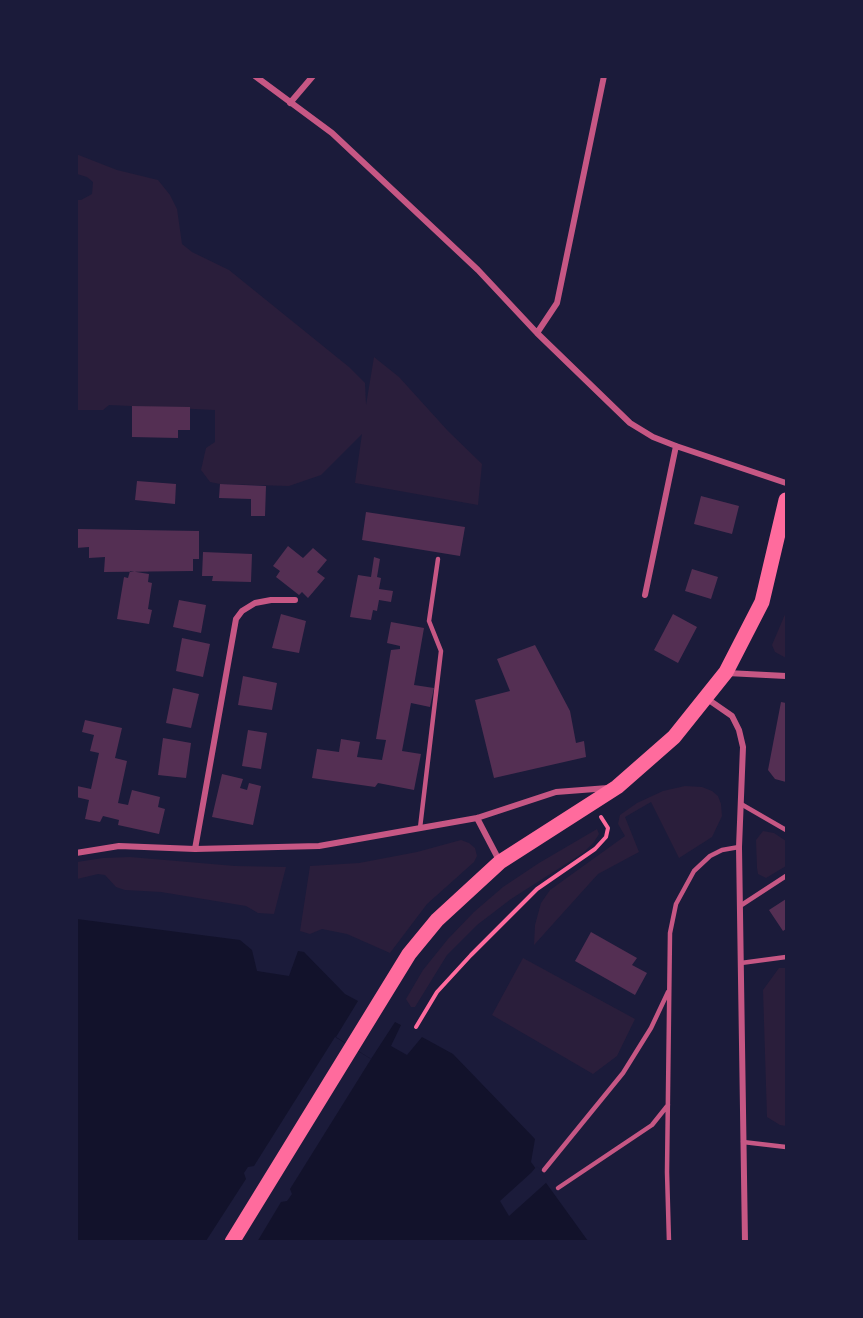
<!DOCTYPE html>
<html>
<head>
<meta charset="utf-8">
<style>
	body { margin:0 }
	#map { position:relative; width:863px; height:1318px; overflow:hidden; background:#1b1b3a; font-family:"DM Sans",sans-serif }
	canvas { display:block }
	.frame { position:absolute; inset:0; border:78px solid #1b1b3a; pointer-events:none }
</style>
</head>
<body>
<div id="map">
<canvas width="863" height="1318"></canvas>
<div class="frame"></div>
</div>
<script>
const ctx = document.querySelector('canvas').getContext('2d');
ctx.lineJoin = 'round';
function paint(path, color) {
  ctx.fillStyle = color;
  ctx.fill(path, 'evenodd');
}
function shape(rows) {
  const path = new Path2D();
  for (const r of rows) {
    path.moveTo(r[0], r[1]);
    for (let i = 2; i < r.length; i += 2) path.lineTo(r[i], r[i + 1]);
  }
  return path;
}
function trace(path, color, width, dash) {
  ctx.strokeStyle = color;
  ctx.lineWidth = width;
  ctx.lineCap = dash ? 'butt' : 'round';
  ctx.setLineDash(dash || []);
  ctx.stroke(path);
}
paint(shape([
	[76,154,117,170,158,180,170,195,177,209,182,244,192,252,229,270,349,367,365,383,366,405,374,357,399,377,448,431,482,464,478,505,355,483,362,434,321,475,289,486,220,484,210,482,201,470,206,448,215,442,215,410,109,405,103,410,77,410,77,200,81,200,92,194,93,182,87,177,77,174],
	[786,612,786,658,775,652,772,645],
	[685,786,702,787,712,791,718,796,721,804,722,816,712,837,679,858,651,802,625,817,639,852,598,874,534,945,535,925,541,903,550,890,625,836,618,824,620,815,637,803,663,791],
	[597,829,599,834,594,842,583,853,511,899,477,925,447,955,415,1007,411,1007,406,999,423,970,448,939,474,912,503,887,539,863],
	[763,831,774,833,786,841,786,866,766,878,758,874,757,868,756,840],
	[461,840,469,843,475,848,477,856,474,862,427,904,390,953,347,934,322,929,310,934,300,931,310,866,359,863,417,852],
	[130,857,235,866,286,867,274,914,258,913,246,906,161,892,125,890,116,887,105,875,98,874,77,879,77,862,103,858],
	[523,958,635,1019,617,1056,593,1074,492,1015],
	[779,968,786,968,786,1126,780,1125,767,1117,763,990]
]), '#2a1e3b');
paint(shape([
	[77,919,240,940,252,950,257,971,289,976,298,951,304,952,345,994,358,1001,336,1037,371,1059,395,1022,401,1025,391,1046,407,1055,422,1037,453,1054,535,1139,531,1162,588,1241,77,1242]
]), '#12122b');
paint(shape([
	[335,1037,371,1059,290,1189,292,1194,287,1201,281,1202,257,1242,206,1241,246,1179,244,1173,248,1167,254,1166],
	[537,1166,548,1181,509,1216,500,1201,531,1173]
]), '#1b1b3a');
paint(shape([
	[132,406,190,407,190,430,178,430,178,438,132,437],
	[137,481,176,484,175,504,135,500],
	[220,484,266,486,265,516,251,516,251,499,219,498],
	[701,496,739,506,732,534,694,524],
	[366,512,465,527,460,556,362,540],
	[78,529,199,531,199,559,193,559,193,571,104,572,105,557,89,558,89,547,76,548],
	[288,546,303,558,313,548,327,560,317,572,325,578,308,598,302,592,299,595,276,577,280,571,273,566],
	[203,552,252,554,251,582,212,581,213,576,202,576],
	[374,557,380,559,377,577,381,578,379,589,393,591,391,602,379,600,377,611,373,610,371,620,350,617,358,575,371,577],
	[692,569,718,577,711,599,685,591],
	[130,571,149,574,148,582,152,583,148,609,152,610,149,624,117,619,124,577,128,578],
	[179,600,206,605,201,633,173,627],
	[281,614,306,621,299,653,272,648],
	[673,614,697,627,678,663,654,650],
	[391,622,424,628,414,685,434,688,430,707,411,703,402,751,421,754,414,790,378,783,375,787,312,778,317,749,339,752,341,739,360,742,357,757,382,760,386,740,376,739,391,650,400,649,400,646,387,643],
	[182,638,210,644,203,677,176,671],
	[535,645,570,711,576,743,584,741,586,757,494,778,475,700,510,691,497,659],
	[243,676,277,683,272,710,238,705],
	[173,688,199,694,191,728,166,723],
	[781,702,786,703,786,782,775,779,768,770],
	[85,720,122,728,115,758,127,761,118,803,128,805,132,790,160,797,158,807,165,809,159,834,118,825,119,820,103,816,100,822,85,819,89,800,76,797,76,789,77,786,91,789,99,753,90,751,94,735,82,732],
	[248,730,267,733,261,769,242,766],
	[163,738,191,743,186,778,158,775],
	[222,774,243,779,240,788,247,790,249,783,261,786,253,825,212,817],
	[786,899,786,929,783,931,769,910],
	[591,932,637,958,632,965,647,973,635,995,575,961]
]), '#542f53');
trace(shape([
	[416,1027,437,992,471,955,537,889,595,849,606,837,608,828,601,817]
]), '#ff6b9d', 4);
trace(shape([
	[741,804,786,830],
	[420,828,441,651,429,621,438,559],
	[740,906,786,876],
	[741,963,786,957],
	[743,1142,786,1147],
	[544,1170,623,1073,651,1028,668,992],
	[558,1188,652,1125,668,1105],
	[669,1242,667,1172,670,933,676,904,694,871,710,856,722,850,739,847]
]), '#c65784', 4.5);
trace(shape([
	[255,76,332,133,478,270,537,333,630,423,653,437,676,446,786,483],
	[290,103,313,76],
	[537,333,557,303,604,76],
	[645,595,676,446],
	[727,673,786,676],
	[706,698,732,716,739,730,743,747,739,847,745,1242],
	[477,818,500,862],
	[195,849,236,619,242,611,255,603,271,600,295,600],
	[76,853,119,846,195,849,319,846,477,818,556,792,608,788]
]), '#c65784', 6);
trace(shape([
	[232,1242,409,954,437,920,500,862,617,787,674,737,726,672,762,602,786,500]
]), '#ff6b9d', 15);
</script>
</body>
</html>
